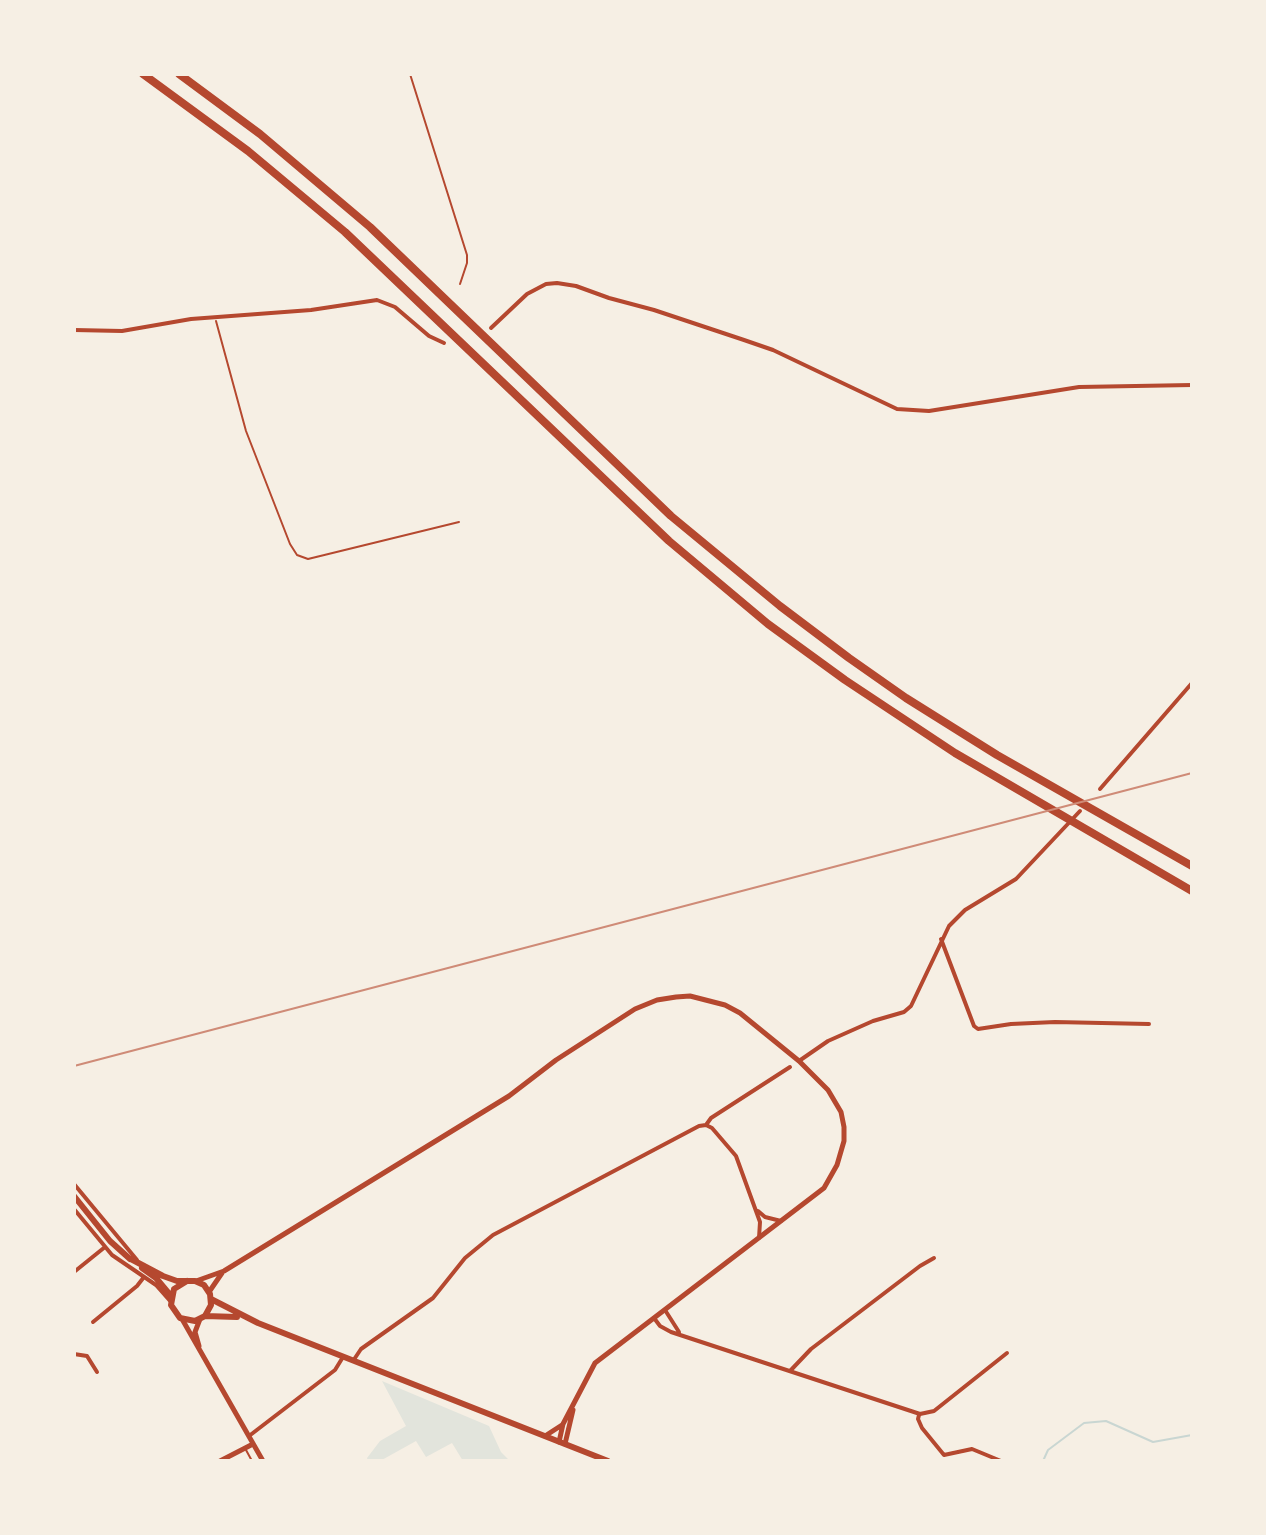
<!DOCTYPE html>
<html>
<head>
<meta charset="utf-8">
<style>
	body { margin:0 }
	#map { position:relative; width:1266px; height:1535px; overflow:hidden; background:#f6efe4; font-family:"Libre Baskerville",serif }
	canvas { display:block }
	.frame { position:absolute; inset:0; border:76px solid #f6efe4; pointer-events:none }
</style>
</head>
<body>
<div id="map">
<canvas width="1266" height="1535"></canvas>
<div class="frame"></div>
</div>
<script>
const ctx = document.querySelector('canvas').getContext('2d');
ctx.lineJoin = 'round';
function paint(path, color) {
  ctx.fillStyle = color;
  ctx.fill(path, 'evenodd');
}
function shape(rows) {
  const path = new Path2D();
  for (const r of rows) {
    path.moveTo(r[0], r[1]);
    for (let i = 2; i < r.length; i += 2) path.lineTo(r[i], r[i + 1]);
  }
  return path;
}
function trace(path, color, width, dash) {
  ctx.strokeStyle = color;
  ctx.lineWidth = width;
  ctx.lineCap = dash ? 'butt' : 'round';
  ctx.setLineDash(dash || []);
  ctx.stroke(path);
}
paint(shape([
	[382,1381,489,1426,501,1452,510,1461,463,1461,452,1443,426,1457,416,1441,380,1461,368,1461,367,1458,380,1441,406,1426]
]), '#e2e4dc');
trace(shape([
	[1043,1461,1048,1450,1084,1423,1106,1421,1153,1442,1192,1435]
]), '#c9d6d2', 2);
trace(shape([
	[410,74,467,255,467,263,460,284],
	[216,321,246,431,290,544,297,555,308,559,459,522]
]), '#b5482f', 2);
trace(shape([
	[246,1450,252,1461]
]), '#b5482f', 2);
trace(shape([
	[491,328,527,294,546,284,557,283,576,286,609,298,654,310,744,340,773,350,897,409,929,411,1079,387,1192,385],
	[74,330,122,331,191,319,311,310,377,300,395,307,429,336,444,343],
	[1100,789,1192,683],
	[941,939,974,1026,978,1029,1011,1024,1055,1022,1149,1024],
	[799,1061,828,1041,873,1021,904,1012,911,1006,949,926,965,910,1016,879,1080,811],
	[706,1125,712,1128,736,1156,760,1222,759,1238],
	[74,1184,137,1260],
	[74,1209,112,1255,156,1285,171,1302],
	[758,1211,765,1217,781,1221],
	[74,1272,105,1247],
	[665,1310,679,1332],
	[654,1318,660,1326,671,1332,920,1414,934,1411,1007,1353],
	[93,1322,137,1286,144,1277],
	[74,1354,87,1356,97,1372],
	[353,1361,361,1349,433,1298,465,1258,493,1235,699,1126,706,1125,711,1118,790,1067],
	[791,1370,811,1349,920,1266,934,1258],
	[919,1415,918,1419,922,1428,944,1455,972,1449,1001,1461],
	[249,1436,335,1370,343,1357]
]), '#b5482f', 4);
trace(shape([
	[196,1281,224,1271,509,1096,556,1060,635,1009,657,1000,676,997,690,996,725,1005,740,1013,799,1061,828,1090,841,1112,844,1127,844,1141,837,1165,824,1188,595,1363,563,1424,559,1442],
	[209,1292,222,1273],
	[182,1319,263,1461],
	[199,1346,195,1332,200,1319],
	[545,1436,562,1425],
	[565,1444,573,1410],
	[220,1461,253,1444]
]), '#b5482f', 5);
trace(shape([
	[74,1196,110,1241,130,1259],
	[129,1258,163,1276,177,1281,195,1281,204,1285,210,1294,211,1305,205,1316,195,1321,180,1318,171,1305,174,1289,187,1281],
	[142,1268,156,1278,171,1296],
	[211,1299,258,1323,608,1461],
	[205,1316,237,1317]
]), '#b5482f', 6);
trace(shape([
	[143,74,248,151,345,232,669,541,768,624,845,680,955,753,1192,891],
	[179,74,260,134,370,227,671,516,780,606,849,658,906,698,997,755,1192,866]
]), '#b5482f', 8);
trace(shape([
	[74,1066,1192,773]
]), '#cf8b77', 2);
</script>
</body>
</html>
